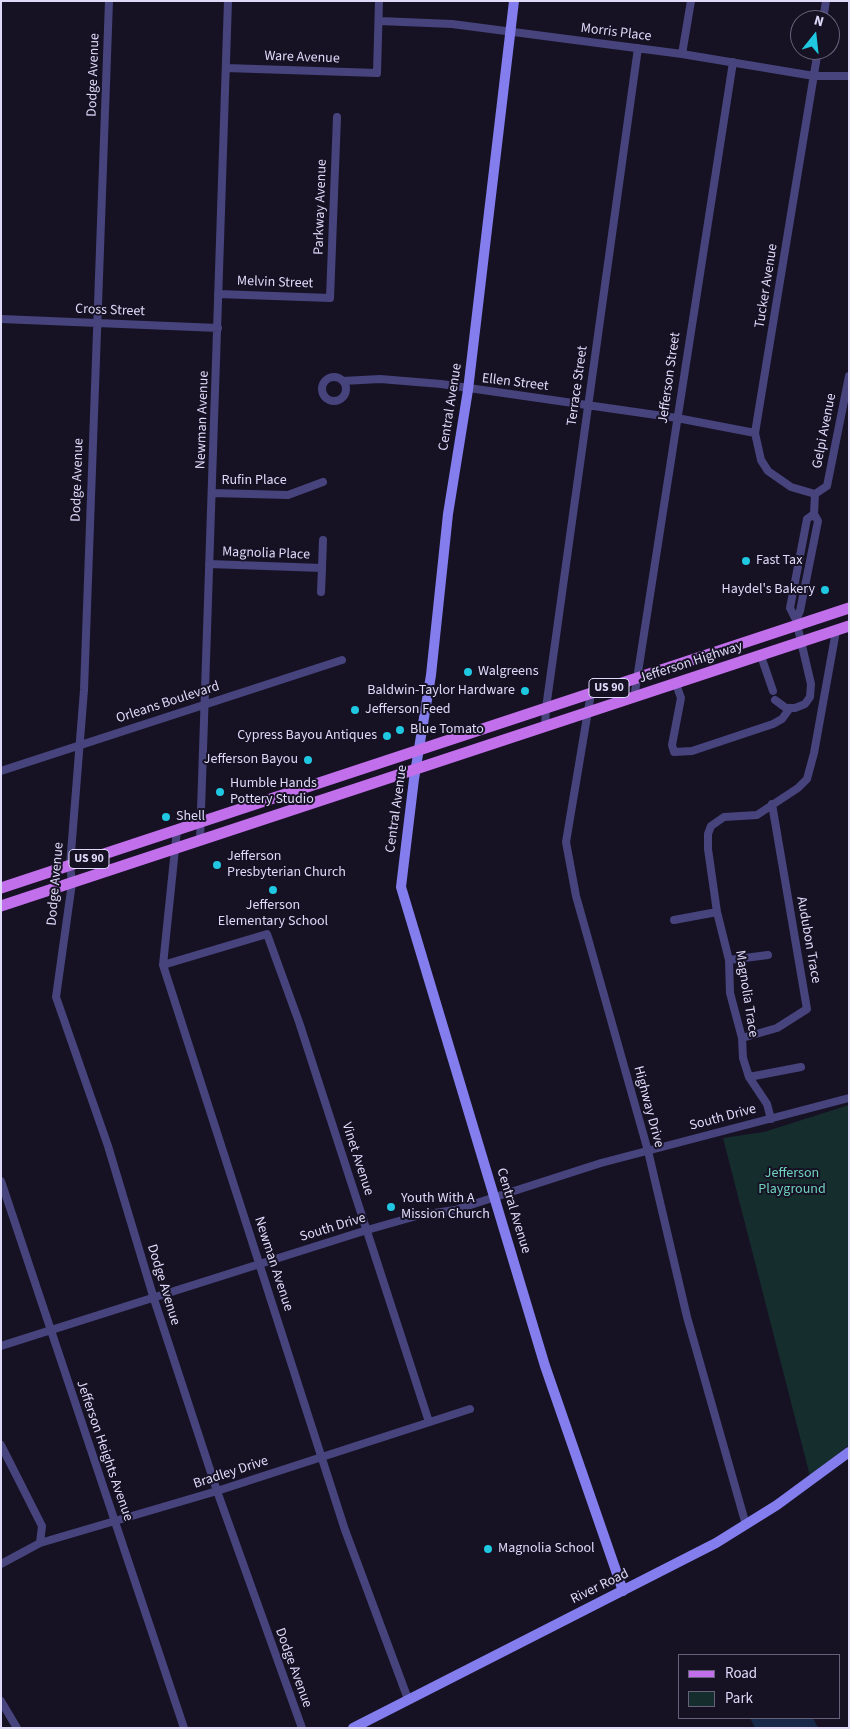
<!DOCTYPE html>
<html>
<head>
<meta charset="utf-8">
<style>
	body { margin:0 }
	#map { position:relative; width:850px; height:1729px; overflow:hidden; background:#161224; font-family:"Source Sans 3",sans-serif }
	canvas { display:block }
	.frame { position:absolute; inset:0; border:2px solid #dfdafa; pointer-events:none }
	.legend { position:absolute; left:678px; top:1654px; width:162px; height:65px; box-sizing:border-box; background:#161224; border:1px solid #66627a; margin:0; padding:6px 9px; list-style:none; font-size:15px; color:#dfdafa }
	.legend li { display:flex; align-items:center; gap:10px; height:25px }
	.legend b { width:25px; border:1px solid #66627a }
	.north { position:absolute; left:790px; top:10px; width:50px; height:50px; box-sizing:border-box; background:#161224; border:1px solid #66627a; border-radius:50%; rotate:16deg; font-size:14px; font-weight:700; line-height:20px; text-align:center; color:#dfdafa }
	.north::after { content:''; display:block; margin:auto; width:18px; height:22px; background:#1fc7e1; clip-path:polygon(50% 0,100% 100%,50% 72%,0 100%) }
</style>
</head>
<body>
<div id="map">
<canvas width="850" height="1729"></canvas>
<div class="frame"></div>
<ul class="legend">
<li><b style="height:6px;background:#c26fec"></b>Road</li>
<li><b style="height:14px;background:#162d2d"></b>Park</li>
</ul>
<div class="north">N</div>
</div>
<script>
const ctx = document.querySelector('canvas').getContext('2d');
ctx.lineJoin = 'round';
function paint(path, color) {
  ctx.fillStyle = color;
  ctx.fill(path, 'evenodd');
}
function shape(rows) {
  const path = new Path2D();
  for (const r of rows) {
    if (r.length === 3) {
      path.moveTo(r[0] + r[2], r[1]);
      path.arc(r[0], r[1], r[2], 0, 2 * Math.PI);
      continue;
    }
    path.moveTo(r[0], r[1]);
    for (let i = 2; i < r.length; i += 2) path.lineTo(r[i], r[i + 1]);
  }
  return path;
}
function trace(path, color, width, dash) {
  ctx.strokeStyle = color;
  ctx.lineWidth = width;
  ctx.lineCap = dash ? 'butt' : 'round';
  ctx.setLineDash(dash || []);
  ctx.stroke(path);
}
function drawText(font, color, halo, rows, align = 'center') {
  ctx.font = font + ' "Source Sans 3",sans-serif';
  ctx.lineWidth = 4;
  ctx.setLineDash([]);
  ctx.textBaseline = 'middle';
  ctx.strokeStyle = halo;
  ctx.fillStyle = color;
  for (const [text, x, y, turn = 0] of rows) {
    ctx.save();
    ctx.translate(x, y);
    ctx.rotate((+turn || 0) * Math.PI / 180);
    ctx.textAlign = isNaN(turn) ? turn : align;
    if (halo) ctx.strokeText(text, 0, 0);
    ctx.fillText(text, 0, 0);
    ctx.restore();
  }
}
paint(shape([
	[849,1105,849,1445,810,1476,723,1138,764,1132]
]), '#162d2d');
paint(shape([
	[750,1718,813,1718,818,1728,755,1728]
]), '#172948');
trace(shape([
	[109,1,84,690,70,865,72,883,56,997,108,1146,154,1299,217,1491,302,1728],
	[823,20,826,1],
	[379,21,452,24,682,54,814,76,849,76],
	[682,54,691,1],
	[226,68,377,73,379,1],
	[218,294,330,298,337,117],
	[1,319,218,328],
	[334,389,12],
	[343,381,380,379,441,384,677,418,755,433],
	[213,493,288,495,323,482],
	[815,494,791,487,768,471,761,460,755,433,818,50],
	[814,514,815,494,827,486,849,376],
	[209,564,322,568,323,540],
	[321,592,322,568],
	[761,656,773,691],
	[676,684,681,698,672,745,674,752,692,751,773,724,782,719,790,708],
	[591,693,566,842,576,896,648,1151,687,1317,746,1525],
	[634,698,733,62],
	[775,700,786,708,795,708,805,704,810,697,811,684,796,620,790,608,807,519,814,514,818,521,800,611,796,620],
	[545,727,546,708,638,48],
	[1,771,342,660],
	[177,830,163,965,345,1530,408,1699],
	[200,840,228,1],
	[717,912,708,849,708,834,711,826,724,817,757,815,798,788,807,779,814,753,836,631],
	[674,920,717,912,729,960,730,993,742,1038,743,1058,749,1077,767,1104,771,1119],
	[729,960,768,955],
	[163,965,267,934,299,1022,429,1422],
	[742,1038,777,1028,807,1009,772,804],
	[749,1077,801,1067],
	[1,1181,184,1728],
	[1,1346,367,1230,420,1215,455,1210,601,1163,849,1098],
	[1,1445,42,1526,40,1543],
	[1,1564,40,1543,217,1491,470,1409],
	[1,1701,17,1728]
]), '#47437d', 8);
trace(shape([
	[514,1,468,390,448,514,431,675,414,779,401,887,545,1366,623,1591],
	[353,1728,716,1543,777,1505,849,1452]
]), '#847dee', 10);
trace(shape([
	[1,888,849,608],
	[1,906,849,626]
]), '#c26fec', 11);
for (const [x, y, r, color] of [
	[746,561,5,"#1fc7e1"],
	[825,590,5,"#1fc7e1"],
	[468,672,5,"#1fc7e1"],
	[525,691,5,"#1fc7e1"],
	[355,710,5,"#1fc7e1"],
	[400,730,5,"#1fc7e1"],
	[387,736,5,"#1fc7e1"],
	[308,760,5,"#1fc7e1"],
	[220,792,5,"#1fc7e1"],
	[166,817,5,"#1fc7e1"],
	[217,865,5,"#1fc7e1"],
	[273,890,5,"#1fc7e1"],
	[391,1207,5,"#1fc7e1"],
	[488,1549,5,"#1fc7e1"]
]) {
  const dot = new Path2D();
  dot.arc(x, y, r, 0, 2 * Math.PI);
  ctx.fillStyle = color;
  ctx.fill(dot);
  trace(dot, '#161224', 2);
}
for (const [x, y, w] of [
	[609,688,40],
	[89,859,40]
]) {
  const box = new Path2D();
  box.roundRect(x - w / 2, y - 9.5, w, 19, 4);
  ctx.fillStyle = '#161224';
  ctx.fill(box);
  trace(box, '#dfdafa', 1);
}
drawText('bold 12px', '#dfdafa', null, [
	["US 90",609,688],
	["US 90",89,859]
]);
drawText('14px', '#dfdafa', '#161224', [
	["Morris Place",616,33,7],
	["Ware Avenue",302,58,2],
	["Dodge Avenue",94,75,-88],
	["Parkway Avenue",321,207,-88],
	["Melvin Street",275,283,2],
	["Tucker Avenue",767,286,-81],
	["Cross Street",110,311,2],
	["Jefferson Street",670,378,-82],
	["Ellen Street",515,383,7],
	["Terrace Street",578,386,-82],
	["Central Avenue",451,407,-81],
	["Newman Avenue",203,420,-88],
	["Gelpi Avenue",825,431,-79],
	["Dodge Avenue",78,480,-88],
	["Rufin Place",254,481],
	["Magnolia Place",266,554,2],
	["Jefferson Highway",691,663,-18],
	["Orleans Boulevard",168,703,-18],
	["Central Avenue",397,809,-82],
	["Dodge Avenue",56,884,-85],
	["Audubon Trace",808,940,80],
	["Magnolia Trace",746,994,81],
	["Highway Drive",648,1107,75],
	["South Drive",723,1118,-15],
	["Vinet Avenue",357,1159,72],
	["Central Avenue",513,1211,73],
	["South Drive",333,1228,-17],
	["Newman Avenue",273,1264,72],
	["Dodge Avenue",163,1285,73],
	["Jefferson Heights Avenue",104,1451,71],
	["Bradley Drive",231,1473,-18],
	["River Road",600,1587,-26],
	["Dodge Avenue",293,1668,70]
]);
drawText('14px', '#dfdafa', '#161224', [
	["Fast Tax",756,561],
	["Haydel's Bakery",815,590,"right"],
	["Walgreens",478,672],
	["Baldwin-Taylor Hardware",515,691,"right"],
	["Jefferson Feed",365,710],
	["Blue Tomato",410,730],
	["Cypress Bayou Antiques",377,736,"right"],
	["Jefferson Bayou",298,760,"right"],
	["Humble Hands",230,784],
	["Pottery Studio",230,800],
	["Shell",176,817],
	["Jefferson",227,857],
	["Presbyterian Church",227,873],
	["Jefferson",273,906,"center"],
	["Elementary School",273,922,"center"],
	["Youth With A",401,1199],
	["Mission Church",401,1215],
	["Magnolia School",498,1549]
], 'left');
drawText('14px', '#6fd1bc', '#161224', [
	["Jefferson",792,1174],
	["Playground",792,1190]
]);
</script>
</body>
</html>
